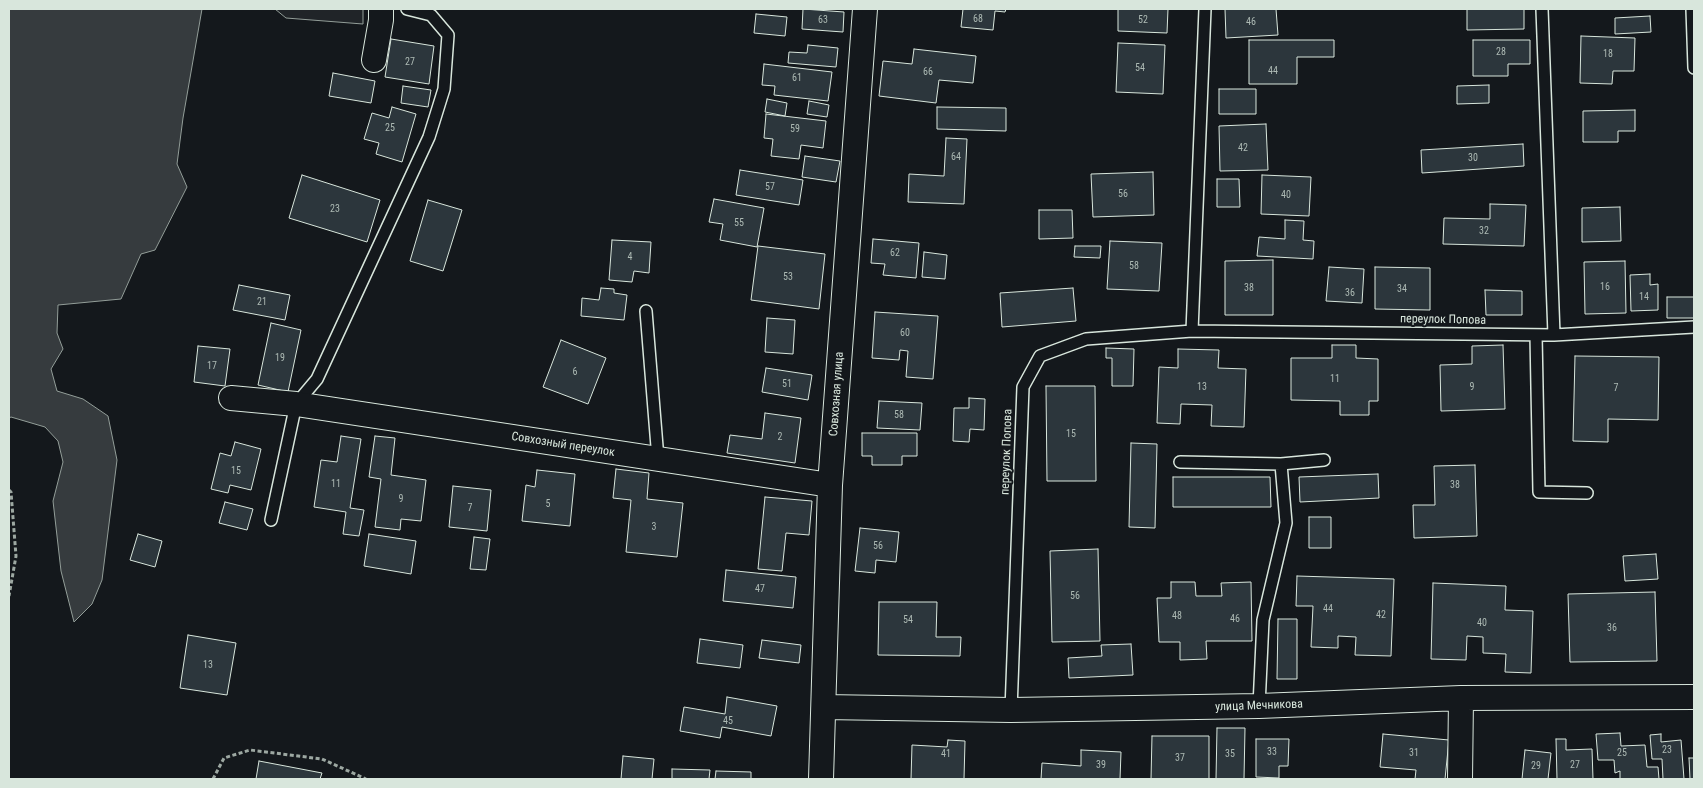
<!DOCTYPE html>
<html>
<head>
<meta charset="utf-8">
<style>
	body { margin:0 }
	#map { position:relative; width:1703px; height:788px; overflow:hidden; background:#14181c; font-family:"Roboto Condensed",sans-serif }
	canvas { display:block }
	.frame { position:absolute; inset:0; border:10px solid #d8e6dc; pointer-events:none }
</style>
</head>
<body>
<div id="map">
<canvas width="1703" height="788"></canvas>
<div class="frame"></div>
</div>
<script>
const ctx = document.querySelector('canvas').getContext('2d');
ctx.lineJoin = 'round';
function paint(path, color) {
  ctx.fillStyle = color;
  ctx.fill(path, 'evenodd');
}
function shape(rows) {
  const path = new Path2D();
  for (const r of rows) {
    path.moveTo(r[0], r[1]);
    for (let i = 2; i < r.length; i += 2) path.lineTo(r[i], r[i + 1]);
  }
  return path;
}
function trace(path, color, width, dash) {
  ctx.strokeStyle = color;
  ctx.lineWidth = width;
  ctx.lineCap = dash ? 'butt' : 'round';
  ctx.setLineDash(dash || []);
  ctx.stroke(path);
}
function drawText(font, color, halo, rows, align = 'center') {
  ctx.font = font + ' "Roboto Condensed",sans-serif';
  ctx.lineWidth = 4;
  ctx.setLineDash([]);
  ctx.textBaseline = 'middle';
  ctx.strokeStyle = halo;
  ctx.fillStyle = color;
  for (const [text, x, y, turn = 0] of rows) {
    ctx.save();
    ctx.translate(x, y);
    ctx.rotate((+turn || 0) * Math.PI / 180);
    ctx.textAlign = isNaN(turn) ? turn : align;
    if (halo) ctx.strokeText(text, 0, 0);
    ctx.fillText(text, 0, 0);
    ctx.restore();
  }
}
const green = shape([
	[275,9,363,9,363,24,286,18,275,9]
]);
paint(green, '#202428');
trace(green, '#939e99', 1);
const water = shape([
	[9,9,202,9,183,118,177,164,187,187,155,250,141,254,121,299,58,305,57,333,63,349,51,369,57,391,83,399,108,416,117,460,102,580,92,604,74,622,61,571,53,501,63,462,58,441,45,427,11,417,9,418,9,9]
]);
paint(water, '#363b3e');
trace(water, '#939e99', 1);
const building = shape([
	[803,9,844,12,843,32,802,29,803,9],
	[961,9,1006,9,1005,12,995,11,993,30,961,27,963,9,961,9],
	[1118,9,1168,9,1167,33,1118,31,1118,9],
	[1225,9,1276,9,1278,35,1226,38,1225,9],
	[1467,9,1524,9,1524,29,1467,30,1467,9],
	[756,14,787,17,785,36,754,33,756,14],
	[1650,16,1651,32,1615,34,1615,18,1650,16],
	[1581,36,1635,38,1634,71,1613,71,1612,84,1580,83,1581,36],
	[391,39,434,46,429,84,385,77,391,39],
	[1249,40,1334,40,1334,57,1297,57,1297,84,1249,84,1249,40],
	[1473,40,1530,40,1530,64,1508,64,1508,76,1473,76,1473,40],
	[1118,43,1165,45,1163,94,1116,92,1118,43],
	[808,45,838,48,836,67,788,63,789,52,807,53,808,45],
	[914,49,976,56,973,83,939,80,936,103,879,96,883,61,912,64,914,49],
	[764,64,832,72,828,101,774,95,775,86,762,85,764,64],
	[333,73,375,81,371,103,329,96,333,73],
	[1489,85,1489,103,1457,104,1457,86,1489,85],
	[403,86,431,90,428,107,401,103,403,86],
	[1219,89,1256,89,1256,114,1219,114,1219,89],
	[767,99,787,103,785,116,765,112,767,99],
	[809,101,829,105,827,117,807,114,809,101],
	[392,107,416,114,402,162,376,154,379,143,364,139,372,113,389,118,392,107],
	[937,107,1006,108,1006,131,937,129,937,107],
	[1635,110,1635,131,1618,131,1618,142,1583,142,1583,111,1635,110],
	[766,114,826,121,823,148,801,145,799,159,771,156,773,139,764,138,766,114],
	[1266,124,1268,170,1220,171,1219,126,1266,124],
	[946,138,967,139,964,204,908,202,909,174,944,176,946,138],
	[1523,144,1524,166,1422,173,1421,150,1523,144],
	[805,156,840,161,836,182,802,177,805,156],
	[740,170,803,180,799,205,736,195,740,170],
	[1153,172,1154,215,1093,217,1091,174,1153,172],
	[302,175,380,200,367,242,289,218,302,175],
	[1262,175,1311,177,1309,216,1261,214,1262,175],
	[1217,179,1239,179,1240,207,1217,207,1217,179],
	[714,199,764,208,757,247,720,240,723,224,709,222,714,199],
	[428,200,462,210,443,271,410,261,428,200],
	[1490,204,1526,205,1524,246,1443,244,1444,218,1490,219,1490,204],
	[1620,207,1621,241,1582,242,1582,208,1620,207],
	[1039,210,1072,210,1073,238,1039,239,1039,210],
	[1285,220,1304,221,1303,240,1314,241,1313,259,1257,256,1259,237,1285,239,1285,220],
	[873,239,919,243,916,278,883,275,885,264,871,263,873,239],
	[612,240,651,242,649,273,634,271,632,282,609,280,612,240],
	[1110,241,1162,243,1159,291,1107,289,1110,241],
	[758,246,825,254,819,309,751,300,758,246],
	[1075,246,1101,246,1100,258,1074,257,1075,246],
	[924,252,947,255,945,279,922,277,924,252],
	[1273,260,1273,315,1225,315,1225,261,1273,260],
	[1625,261,1626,313,1585,314,1584,262,1625,261],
	[1329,267,1364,269,1362,303,1326,301,1329,267],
	[1375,267,1430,268,1430,310,1375,309,1375,267],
	[1650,274,1650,285,1658,284,1658,310,1631,311,1630,275,1650,274],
	[239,285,290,295,285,320,233,310,239,285],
	[601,288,614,289,614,293,627,295,624,320,581,316,582,298,599,300,601,288],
	[1073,288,1076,321,1002,327,1000,293,1073,288],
	[1485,290,1522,291,1522,315,1486,315,1485,290],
	[1667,297,1694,297,1694,318,1667,318,1667,297],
	[875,312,938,316,933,379,906,377,908,351,900,350,899,360,872,358,875,312],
	[767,318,795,320,793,354,765,352,767,318],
	[271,323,301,330,288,392,258,385,271,323],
	[561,340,606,358,588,404,543,387,561,340],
	[1332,345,1356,345,1356,358,1378,359,1378,401,1369,401,1369,415,1340,415,1340,401,1291,400,1291,358,1332,358,1332,345],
	[1503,345,1505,409,1441,411,1440,365,1472,364,1472,346,1503,345],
	[198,346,230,349,225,386,194,382,198,346],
	[1106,348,1134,349,1133,386,1112,386,1112,358,1106,358,1106,348],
	[1178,349,1219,350,1218,368,1246,369,1244,427,1211,426,1212,405,1181,404,1180,424,1157,423,1159,367,1178,368,1178,349],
	[1575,356,1659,357,1658,420,1608,419,1608,442,1573,441,1575,356],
	[766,368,812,375,808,400,762,392,766,368],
	[1046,386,1095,386,1096,481,1047,481,1046,386],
	[969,398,985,399,984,430,970,429,969,442,953,441,954,408,969,408,969,398],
	[879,401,922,403,920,430,877,428,879,401],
	[765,413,801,418,795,463,727,453,730,435,762,439,765,413],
	[862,433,917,433,917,456,902,456,902,465,872,465,872,456,862,456,862,433],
	[341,436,361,439,350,508,364,510,359,536,343,534,346,512,314,507,321,460,337,462,341,436],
	[375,436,395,438,391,475,426,480,421,521,401,519,400,530,375,527,381,479,369,477,375,436],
	[235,442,261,449,251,490,230,485,228,493,211,489,220,453,231,456,235,442],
	[1131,443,1157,444,1155,528,1129,527,1131,443],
	[1475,465,1477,536,1414,538,1413,505,1435,505,1434,466,1475,465],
	[616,469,649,473,647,499,683,503,677,557,626,552,631,500,613,498,616,469],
	[537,470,575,474,570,526,522,521,526,485,535,487,537,470],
	[1378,474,1379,498,1300,502,1299,477,1378,474],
	[1173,477,1270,477,1271,507,1173,507,1173,477],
	[453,486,491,490,487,531,449,527,453,486],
	[765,497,812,501,809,535,786,533,782,571,758,569,765,497],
	[225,502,253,509,247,530,219,523,225,502],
	[1309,517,1331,517,1331,548,1309,548,1309,517],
	[860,528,899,532,896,562,876,560,875,573,855,571,860,528],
	[138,534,162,541,155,567,130,560,138,534],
	[369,534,416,541,411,574,364,566,369,534],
	[474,537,490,539,486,570,470,569,474,537],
	[1098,549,1100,641,1052,642,1050,551,1098,549],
	[1656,554,1658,579,1625,581,1623,556,1656,554],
	[726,570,796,577,793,608,723,601,726,570],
	[1297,576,1394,579,1391,656,1355,655,1356,637,1338,636,1338,648,1311,647,1313,606,1296,606,1297,576],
	[1171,582,1195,582,1196,596,1222,596,1221,583,1251,582,1252,641,1206,641,1207,659,1180,660,1180,642,1159,642,1157,598,1171,598,1171,582],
	[1433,583,1506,586,1505,610,1533,611,1531,673,1505,672,1506,654,1483,653,1483,637,1467,636,1466,660,1431,659,1433,583],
	[1655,592,1657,661,1570,662,1568,594,1655,592],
	[879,602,937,602,936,637,961,637,960,656,878,655,879,602],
	[1278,619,1297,619,1297,679,1277,679,1278,619],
	[188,635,236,643,227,695,180,688,188,635],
	[700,639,743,645,740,668,697,663,700,639],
	[762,640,801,645,799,663,759,658,762,640],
	[1131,644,1133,675,1069,678,1068,658,1102,656,1101,645,1131,644],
	[727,697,777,706,771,736,722,727,720,738,680,731,684,707,725,714,727,697],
	[1217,728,1245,728,1244,779,1216,779,1217,728],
	[1620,733,1621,746,1645,745,1647,767,1658,767,1659,779,1620,779,1620,771,1615,773,1614,760,1598,760,1596,734,1620,733],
	[1383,734,1449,740,1445,779,1415,779,1416,770,1380,767,1383,734],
	[1661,734,1661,742,1681,740,1684,779,1663,779,1662,759,1652,759,1650,735,1661,734],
	[1152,736,1209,736,1209,779,1151,779,1152,736],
	[1256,739,1289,739,1288,766,1279,766,1279,778,1256,777,1256,739],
	[1556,739,1566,739,1566,750,1592,749,1593,779,1557,779,1556,739],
	[948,740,965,741,964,779,911,779,912,745,947,747,948,740],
	[1081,750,1121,752,1120,779,1041,779,1042,763,1081,766,1081,750],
	[1525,750,1551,753,1548,779,1522,779,1525,750],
	[623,756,654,759,652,779,621,779,623,756],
	[1689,758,1694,758,1694,779,1690,779,1689,758],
	[259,761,322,773,320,779,256,779,259,761],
	[672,769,710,770,709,779,672,779,672,769],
	[716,771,751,772,751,779,715,779,716,771]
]);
paint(building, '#2c363c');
trace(building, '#d8e6dc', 1);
const service = shape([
	[1542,9,1554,335],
	[1692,9,1694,68],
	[646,311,658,459],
	[1192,331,1205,9],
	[1536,335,1539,492,1587,493],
	[1180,462,1281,464,1324,460],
	[271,520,296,404,317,379,429,137,444,89,448,35,431,15,407,9],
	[1259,706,1263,620,1286,523,1281,464],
	[1011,710,1023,387,1040,356,1086,339,1192,331,1554,335,1694,327]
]);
const minor = shape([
	[374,60,381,20,381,9],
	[231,398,296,404,830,485],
	[824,707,1011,710,1259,706,1461,698,1694,697],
	[821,779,830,485,865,9],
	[1460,779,1461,698]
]);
trace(service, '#d8e6dc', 14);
trace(minor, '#d8e6dc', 26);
trace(shape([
	[9,490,11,492,16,556,9,596],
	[213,779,224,758,250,750,322,759,366,779]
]), '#9da8a2', 3, [4, 2.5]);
trace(service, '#14181c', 11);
trace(minor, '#14181c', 24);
drawText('10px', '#adbab4', null, [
	["68",978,19],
	["63",823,20],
	["52",1143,20],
	["46",1251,22],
	["28",1501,52],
	["18",1608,54],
	["27",410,62],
	["54",1140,68],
	["44",1273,71],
	["66",928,72],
	["61",797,78],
	["25",390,128],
	["59",795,129],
	["42",1243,148],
	["64",956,157],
	["30",1473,158],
	["57",770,187],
	["56",1123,194],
	["40",1286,195],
	["23",335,209],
	["55",739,223],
	["32",1484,231],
	["62",895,253],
	["4",630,257],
	["58",1134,266],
	["53",788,277],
	["16",1605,287],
	["38",1249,288],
	["34",1402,289],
	["36",1350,293],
	["14",1644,297],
	["21",262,302],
	["60",905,333],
	["19",280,358],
	["17",212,366],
	["6",575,372],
	["11",1335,379],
	["51",787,384],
	["13",1202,387],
	["9",1472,387],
	["7",1616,388],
	["58",899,415],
	["15",1071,434],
	["2",780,437],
	["15",236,471],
	["11",336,484],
	["38",1455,485],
	["9",401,499],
	["5",548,504],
	["7",470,508],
	["3",654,527],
	["56",878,546],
	["47",760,589],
	["56",1075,596],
	["44",1328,609],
	["42",1381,615],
	["48",1177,616],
	["46",1235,619],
	["54",908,620],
	["40",1482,623],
	["36",1612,628],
	["13",208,665],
	["45",728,721],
	["23",1667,750],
	["33",1272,752],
	["31",1414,753],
	["25",1622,753],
	["41",946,754],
	["35",1230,754],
	["37",1180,758],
	["39",1101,765],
	["27",1575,765],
	["29",1536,766]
]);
drawText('12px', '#d8e6dc', '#14181c', [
	["переулок Попова",1443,320,1],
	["Совхозная улица",837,394,-86],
	["Совхозный переулок",563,445,9],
	["переулок Попова",1007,452,-88],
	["улица Мечникова",1259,706,-2]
]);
</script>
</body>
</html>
